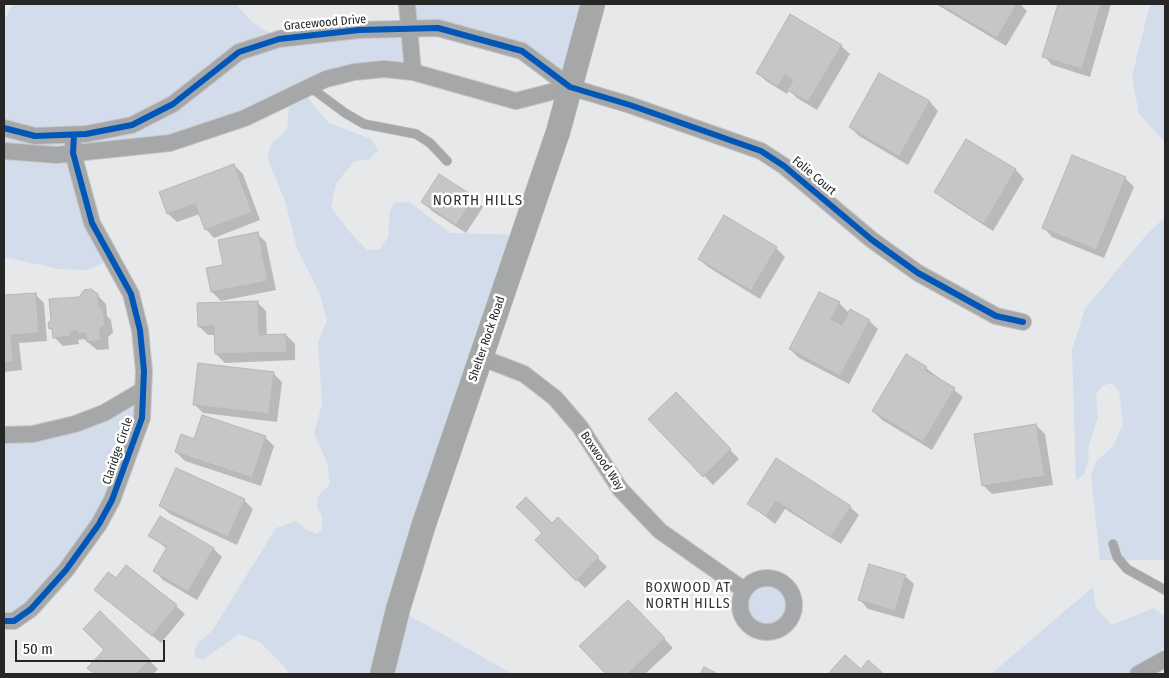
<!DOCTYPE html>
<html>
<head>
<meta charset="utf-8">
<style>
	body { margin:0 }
	#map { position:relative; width:1169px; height:678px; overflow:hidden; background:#e7e8ea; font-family:"Fira Sans Condensed",sans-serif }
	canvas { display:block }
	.frame { position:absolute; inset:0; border:5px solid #262627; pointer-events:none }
	.scale { position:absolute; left:15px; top:640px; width:150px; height:22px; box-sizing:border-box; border:2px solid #262627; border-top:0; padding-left:6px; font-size:15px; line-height:18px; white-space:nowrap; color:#262627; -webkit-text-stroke:4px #fff; paint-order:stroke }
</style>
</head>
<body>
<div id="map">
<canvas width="1169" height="678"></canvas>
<div class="frame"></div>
<div class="scale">50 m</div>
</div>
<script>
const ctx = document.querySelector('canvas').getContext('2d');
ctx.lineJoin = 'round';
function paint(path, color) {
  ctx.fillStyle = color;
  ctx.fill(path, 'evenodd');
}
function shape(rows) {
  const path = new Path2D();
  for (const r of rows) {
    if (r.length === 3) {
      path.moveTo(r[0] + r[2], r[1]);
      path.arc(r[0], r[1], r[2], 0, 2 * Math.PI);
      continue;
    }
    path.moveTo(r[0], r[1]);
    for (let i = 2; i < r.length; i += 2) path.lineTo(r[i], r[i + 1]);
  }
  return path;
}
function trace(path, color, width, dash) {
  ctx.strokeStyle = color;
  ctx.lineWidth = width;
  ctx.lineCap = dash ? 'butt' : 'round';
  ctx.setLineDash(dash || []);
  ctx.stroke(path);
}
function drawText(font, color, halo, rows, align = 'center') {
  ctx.font = font + ' "Fira Sans Condensed",sans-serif';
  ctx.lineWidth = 5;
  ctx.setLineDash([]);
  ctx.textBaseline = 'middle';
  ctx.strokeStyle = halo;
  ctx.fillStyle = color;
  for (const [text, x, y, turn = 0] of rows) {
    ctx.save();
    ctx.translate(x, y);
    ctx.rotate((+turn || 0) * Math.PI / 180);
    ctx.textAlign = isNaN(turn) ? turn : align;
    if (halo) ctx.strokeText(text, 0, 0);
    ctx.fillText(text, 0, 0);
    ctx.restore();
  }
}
paint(shape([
	[13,4,236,4,253,23,279,39,408,29,407,4,593,4,570,87,522,51,408,29,413,72,384,69,305,89,310,101,329,123,371,139,378,150,370,159,353,162,336,184,331,207,349,231,367,250,380,249,388,237,390,211,394,203,409,202,450,233,522,235,398,609,512,674,289,674,283,665,261,643,239,634,204,659,196,658,194,652,199,642,212,631,276,528,296,521,307,530,316,534,322,530,322,516,317,506,318,496,330,484,327,462,314,434,322,404,318,342,327,320,319,292,297,249,285,201,267,157,272,143,287,130,290,96,170,143,73,153,112,259,87,270,59,269,4,257,4,21],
	[1150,4,1165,4,1165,142,1139,114,1132,76],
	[1165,217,1165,560,1100,560,1091,476,1096,462,1113,446,1123,424,1119,391,1111,383,1102,386,1096,394,1098,417,1088,448,1089,458,1084,474,1076,481,1072,349,1085,309,1146,235],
	[143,390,112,500,31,609,4,621,4,435,33,434],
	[767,605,27],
	[1093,587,1096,608,1112,625,1154,608,1165,616,1165,645,1156,658,1138,674,991,674]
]), '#d2dceb');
paint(shape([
	[936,4,1020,4,1027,11,1006,46],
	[1059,4,1111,4,1090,77,1052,65,1044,56],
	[841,46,850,54,817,110,797,98,789,90,787,94,766,81,757,72],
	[880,75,930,102,938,111,908,165,859,136,850,127],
	[966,141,1016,170,1024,179,993,231,945,200,936,191],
	[234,165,243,174,260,220,214,238,206,229,200,214,177,222,168,214],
	[1125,178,1134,187,1104,258,1052,237,1044,228],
	[474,198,483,207,466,233,432,211,423,202],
	[257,234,266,242,276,290,221,301,212,292,208,269,225,266],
	[776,248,785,257,760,299,708,267,699,259],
	[35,294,44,303,47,341,19,343,22,370,4,372,4,297],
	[97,295,106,304,107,316,111,320,113,333,108,337,109,349,97,350,84,339,78,340,79,344,63,346,54,337,54,332,50,328],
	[257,302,266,311,267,336,286,335,295,344,295,360,225,363,216,354,215,335,208,335,199,326],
	[839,303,849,313,869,321,878,329,849,384,799,358,790,349],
	[906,356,926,368,963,397,932,450,882,420,873,411],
	[273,373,282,382,277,422,203,413,194,404],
	[676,394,739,459,713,485,650,419],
	[1036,425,1045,434,1053,485,992,494,983,485],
	[265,437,274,446,261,486,185,461,176,452,195,440],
	[776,460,850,507,859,515,841,544,785,509,775,524,749,504],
	[244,500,253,509,237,545,170,514,161,506],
	[558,519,607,567,585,588,537,540],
	[150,535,214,549,222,557,197,600,163,580,155,571,167,549],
	[905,576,914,584,904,619,868,609,860,600],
	[96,590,176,606,185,614,161,643],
	[628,601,673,648,645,674,608,674,581,646],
	[100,613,158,669,153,674,95,674,89,668,106,650],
	[845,657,861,671,868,662,882,674,830,674]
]), '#0003');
const building = shape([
	[939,4,1017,4,997,38,939,4],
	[1058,4,1101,4,1082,69,1042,57,1058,4],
	[790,14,842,45,808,102,787,90,793,80,785,75,778,86,756,73,790,14],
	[879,73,930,101,899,157,849,127,879,73],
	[966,139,1016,169,984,224,934,192,966,139],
	[1072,155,1126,177,1096,250,1042,228,1072,155],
	[234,164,252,212,205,230,195,204,167,214,159,192,234,164],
	[439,174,475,197,456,225,421,202,439,174],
	[724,215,777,247,751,291,698,259,724,215],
	[258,232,268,281,211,292,206,268,223,265,218,240,258,232],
	[91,289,98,294,99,307,103,310,105,324,100,328,101,340,87,342,86,333,77,334,77,331,70,332,71,336,53,338,52,328,49,329,48,323,51,320,49,299,79,297,84,290,91,289],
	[819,292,840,302,831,319,842,325,850,309,870,320,840,376,789,349,819,292],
	[36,293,39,333,11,335,13,362,4,363,4,295,36,293],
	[258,301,259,335,286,334,287,352,215,354,214,326,198,327,197,303,258,301],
	[906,354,927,367,925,370,955,388,923,442,872,411,906,354],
	[198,363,274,372,269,414,193,405,198,363],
	[676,392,731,449,703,477,648,419,676,392],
	[202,415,266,436,252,478,175,452,181,434,194,439,202,415],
	[1036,424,1045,476,982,486,974,434,1036,424],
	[776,458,851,506,831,537,776,501,766,516,747,504,776,458],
	[176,468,245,499,228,537,159,506,176,468],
	[526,497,552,523,558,517,599,557,576,581,535,540,542,533,516,507,526,497],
	[160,516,214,548,188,592,153,571,167,547,148,536,160,516],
	[869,564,906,575,895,611,858,600,869,564],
	[126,565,177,605,152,636,94,590,108,572,116,578,126,565],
	[628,600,665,638,628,674,606,674,579,646,628,600],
	[100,611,150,660,136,674,94,674,87,668,104,650,83,629,100,611],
	[845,655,861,669,868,660,884,674,828,674,845,655],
	[704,667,718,674,700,674,704,667]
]);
paint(building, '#c6c6c7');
trace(building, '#b7b6b7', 1);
const service = shape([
	[310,87,345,113,364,124,416,134,430,143,447,161],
	[1113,544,1117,557,1127,569,1165,590]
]);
const minor = shape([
	[407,4,413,72],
	[4,128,35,136,86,134,132,125,173,104,239,52,279,39,359,30,438,28,522,51,570,87,630,105,761,151,784,166,872,240,918,273,996,316,1023,322],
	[4,151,57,155,170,143,245,118,326,79,354,72,384,69,413,72,516,101,570,87],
	[480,357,524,374,555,398,580,427,620,489,660,531,744,590],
	[4,435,33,434,75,424,104,413,143,390],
	[767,605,27],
	[4,621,14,621,31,609,66,570,99,524,112,500,142,418,144,371,140,330,131,294,92,223,73,153,73,144],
	[1138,674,1165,659]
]);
const secondary = shape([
	[382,674,398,609,424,524,558,132,593,4]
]);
trace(service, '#c5c5c6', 10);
trace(minor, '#c5c5c6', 18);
trace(secondary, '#c5c5c6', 25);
trace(service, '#a6a7a8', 9);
trace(minor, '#a6a7a8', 16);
trace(secondary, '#a6a7a7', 24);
trace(shape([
	[4,128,35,136,86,134,132,125,173,104,239,52,279,39,359,30,438,28,522,51,570,87,630,105,761,151,784,166,872,240,918,273,996,316,1023,322],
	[4,621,14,621,31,609,66,570,99,524,112,500,142,418,144,371,140,330,131,294,92,223,73,153,74,135]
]), '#0057b8', 6);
drawText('12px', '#262627', '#fff', [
	["Gracewood Drive",325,23,-5],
	["Folie Court",814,176,40],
	["Shelter Rock Road",487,339,-71],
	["Claridge Circle",118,451,-71],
	["Boxwood Way",602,461,56]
]);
ctx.letterSpacing = '1px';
drawText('14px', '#313335', '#fff', [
	["BOXWOOD AT",688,588],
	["NORTH HILLS",688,604]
]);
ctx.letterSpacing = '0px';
ctx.letterSpacing = '1px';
drawText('15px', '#313335', '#fff', [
	["NORTH HILLS",478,201]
]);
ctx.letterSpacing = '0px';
</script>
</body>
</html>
